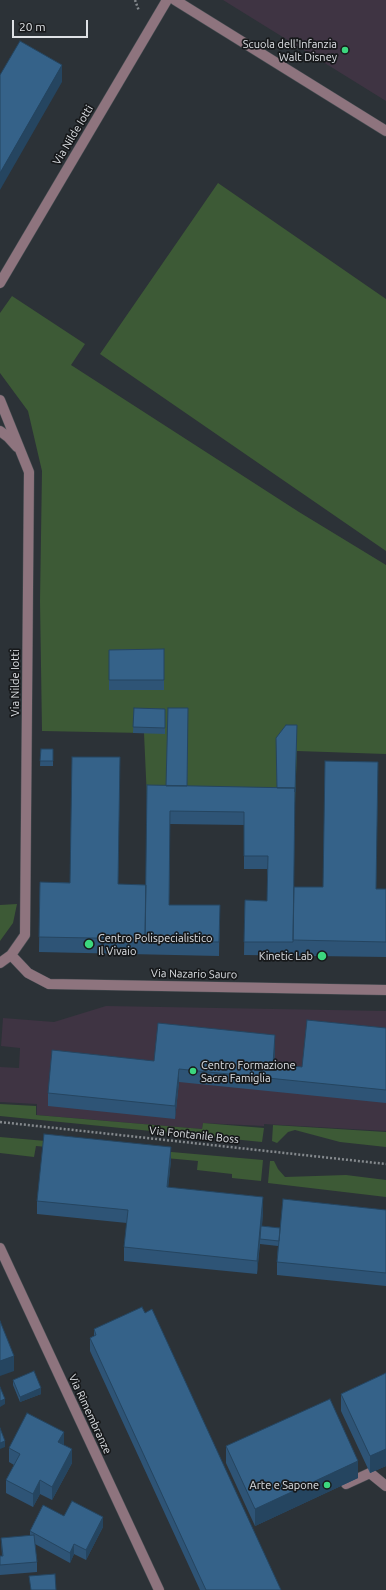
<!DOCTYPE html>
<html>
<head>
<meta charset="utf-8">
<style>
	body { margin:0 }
	#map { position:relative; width:386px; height:1590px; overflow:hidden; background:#2c3237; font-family:Ubuntu,sans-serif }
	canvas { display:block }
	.scale { position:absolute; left:12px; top:20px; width:76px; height:18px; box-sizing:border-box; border:2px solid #dee1e5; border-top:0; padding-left:5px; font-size:12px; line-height:14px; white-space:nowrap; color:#dee1e5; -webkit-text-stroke:3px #17191b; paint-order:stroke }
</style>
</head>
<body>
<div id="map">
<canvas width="386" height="1590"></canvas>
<div class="scale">20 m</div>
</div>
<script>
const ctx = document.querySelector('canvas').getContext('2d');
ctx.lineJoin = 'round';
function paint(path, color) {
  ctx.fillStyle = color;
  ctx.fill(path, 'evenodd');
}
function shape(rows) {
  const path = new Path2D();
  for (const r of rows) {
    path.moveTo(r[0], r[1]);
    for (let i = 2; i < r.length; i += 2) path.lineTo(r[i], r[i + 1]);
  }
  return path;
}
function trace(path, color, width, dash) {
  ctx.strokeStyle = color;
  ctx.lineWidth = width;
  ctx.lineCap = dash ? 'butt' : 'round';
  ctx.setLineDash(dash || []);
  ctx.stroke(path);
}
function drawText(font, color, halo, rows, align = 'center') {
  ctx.font = font + ' Ubuntu,sans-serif';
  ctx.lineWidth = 3.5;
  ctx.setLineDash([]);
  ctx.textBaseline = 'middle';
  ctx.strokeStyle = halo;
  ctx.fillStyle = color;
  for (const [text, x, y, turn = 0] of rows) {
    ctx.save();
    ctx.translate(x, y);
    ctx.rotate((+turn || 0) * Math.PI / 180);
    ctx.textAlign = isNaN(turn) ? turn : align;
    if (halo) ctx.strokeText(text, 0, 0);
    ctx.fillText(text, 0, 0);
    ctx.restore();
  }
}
paint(shape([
	[223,0,386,0,386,101],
	[106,1006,386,1011,386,1131,264,1124,264,1126,203,1123,202,1129,37,1115,37,1104,0,1102,0,1067,19,1068,20,1048,1,1046,3,1018,54,1022]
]), '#3f3443');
paint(shape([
	[218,183,386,299,386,551,100,354],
	[12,296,85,344,71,365,299,512,386,565,386,754,297,751,295,802,147,799,144,733,42,731,40,601,42,471,28,411,0,373,0,313],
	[17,904,13,923,0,941,0,905],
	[0,1104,36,1106,36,1115,202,1129,203,1123,264,1128,262,1142,0,1116],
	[273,1125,386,1132,386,1147,340,1142,295,1130,288,1132,277,1143,272,1141],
	[0,1137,263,1160,261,1181,232,1178,232,1174,197,1170,198,1161,36,1146,34,1157,0,1153],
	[270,1161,274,1161,278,1169,285,1177,346,1175,386,1180,386,1197,268,1183]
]), '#3d5a36');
const minor = shape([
	[175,0,386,131],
	[0,283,167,0],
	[0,400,29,472,25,935,11,955,0,963],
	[0,431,8,437,17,447],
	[11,955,28,973,49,984,386,990],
	[0,1248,159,1590],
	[346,1484,370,1473,386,1486]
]);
trace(minor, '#484e53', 11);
trace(shape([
	[135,0,139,11],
	[0,1122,386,1164]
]), '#84898d', 2.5, [2, 2]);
trace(minor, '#8e747e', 10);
paint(shape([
	[164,649,164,690,109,690,109,650],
	[134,708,165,709,165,734,133,733],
	[41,749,53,749,53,766,40,766],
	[166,786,277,788,294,887,386,889,386,957,244,955,245,900,267,901,267,869,244,869,244,825,170,824,169,905,220,905,219,956,39,952,40,882,146,885],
	[386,1028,386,1103,179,1082,175,1119,48,1106,48,1093,154,1061,275,1049,274,1064,302,1067],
	[171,1160,168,1187,263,1210,262,1226,280,1228,386,1210,386,1286,277,1275,277,1262,278,1246,260,1244,257,1274,124,1261,124,1247,127,1223,37,1214,37,1201],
	[94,1329,281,1590,200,1590,90,1351,90,1338,94,1336],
	[386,1373,386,1466,370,1473,341,1411,341,1394],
	[13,1380,41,1394,20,1402,13,1385],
	[64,1445,72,1463,52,1500,40,1494,33,1507,6,1493,6,1480,14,1465,9,1462,9,1448],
	[226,1446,358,1478,255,1526,226,1463],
	[64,1516,103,1527,86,1560,74,1554,70,1563,35,1544,37,1562,37,1572,0,1575,0,1556,2,1556,1,1538,30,1536,30,1531]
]), '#2e5476');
paint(shape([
	[62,65,62,82,0,190,0,173],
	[275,1035,275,1049,273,1077,273,1064],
	[179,1069,179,1082,175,1119,175,1106],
	[171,1147,171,1160,167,1200,167,1187],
	[263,1197,263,1210,261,1239,260,1239,257,1274,257,1261],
	[14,1356,14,1371,0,1376,0,1361],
	[41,1388,41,1394,20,1402,20,1397],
	[5,1399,5,1404,0,1407,0,1401],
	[64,1432,64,1446,58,1442],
	[5,1441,5,1447,0,1449,0,1443],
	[72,1449,72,1463,52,1500,52,1487],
	[386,1449,386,1466,370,1473,370,1456],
	[358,1461,358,1478,255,1526,255,1509],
	[40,1480,40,1494,33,1507,33,1494],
	[103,1517,103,1527,86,1560,86,1550],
	[74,1544,74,1554,70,1563,70,1553]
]), '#254560');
const building = shape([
	[20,41,62,65,0,173,0,75,20,41],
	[164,649,164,680,109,680,109,650,164,649],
	[134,708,165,709,165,728,133,727,134,708],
	[168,708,188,708,187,786,166,786,168,708],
	[286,725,297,725,295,792,295,788,277,788,276,738,286,725],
	[41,749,53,749,53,761,40,761,41,749],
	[72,757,120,757,118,884,146,885,145,939,39,937,40,882,70,883,72,757],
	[325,761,378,762,376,889,386,889,386,942,293,940,294,887,323,887,325,761],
	[147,785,295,788,293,942,244,942,245,900,267,901,268,856,244,856,244,812,170,811,169,905,220,905,219,942,145,941,147,785],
	[307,1020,386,1028,386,1090,179,1069,175,1106,48,1093,52,1050,154,1061,158,1023,275,1035,273,1064,302,1067,307,1020],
	[44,1134,171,1147,167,1187,263,1197,257,1261,124,1247,128,1210,37,1201,44,1134],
	[283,1199,386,1210,386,1273,277,1262,283,1199],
	[261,1226,280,1228,279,1241,260,1239,261,1226],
	[142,1307,145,1313,152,1309,281,1590,206,1590,90,1338,96,1335,94,1329,142,1307],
	[0,1321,14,1356,0,1361,0,1321],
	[34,1371,41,1388,20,1397,13,1380,34,1371],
	[386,1373,386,1449,370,1456,341,1394,386,1373],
	[0,1387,5,1399,0,1401,0,1387],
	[330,1399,358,1461,255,1509,226,1446,330,1399],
	[27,1413,64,1432,58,1442,72,1449,52,1487,40,1480,33,1494,6,1480,20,1454,9,1448,27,1413],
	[0,1428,5,1441,0,1443,0,1428],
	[72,1501,103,1517,86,1550,74,1544,70,1553,30,1531,43,1505,64,1516,72,1501],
	[34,1535,37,1562,0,1565,0,1556,3,1556,1,1538,34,1535],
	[55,1574,56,1590,31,1590,29,1576,55,1574]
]);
paint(building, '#356289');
trace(building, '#254560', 1);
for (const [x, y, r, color] of [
	[345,50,4,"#3cd77e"],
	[89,944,5,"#3cd77e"],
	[322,956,5,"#3cd77e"],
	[193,1071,4,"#3cd77e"],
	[327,1485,4,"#3cd77e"]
]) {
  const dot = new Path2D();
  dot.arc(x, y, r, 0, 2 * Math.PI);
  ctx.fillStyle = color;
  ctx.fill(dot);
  trace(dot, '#17191b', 1.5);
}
drawText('11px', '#dee1e5', '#17191b', [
	["Scuola dell'Infanzia",337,44],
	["Walt Disney",337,57],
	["Centro Polispecialistico",98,938,"left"],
	["Il Vivaio",98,951,"left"],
	["Kinetic Lab",313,956],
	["Centro Formazione",201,1065,"left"],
	["Sacra Famiglia",201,1078,"left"],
	["Arte e Sapone",319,1485]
], 'right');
drawText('11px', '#dee1e5', '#17191b', [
	["Via Nilde Iotti",73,135,-59],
	["Via Nilde Iotti",15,683,-90],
	["Via Nazario Sauro",194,974,1],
	["Via Fontanile Boss",194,1135,6],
	["Via Rimembranze",90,1414,65]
]);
</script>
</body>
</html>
